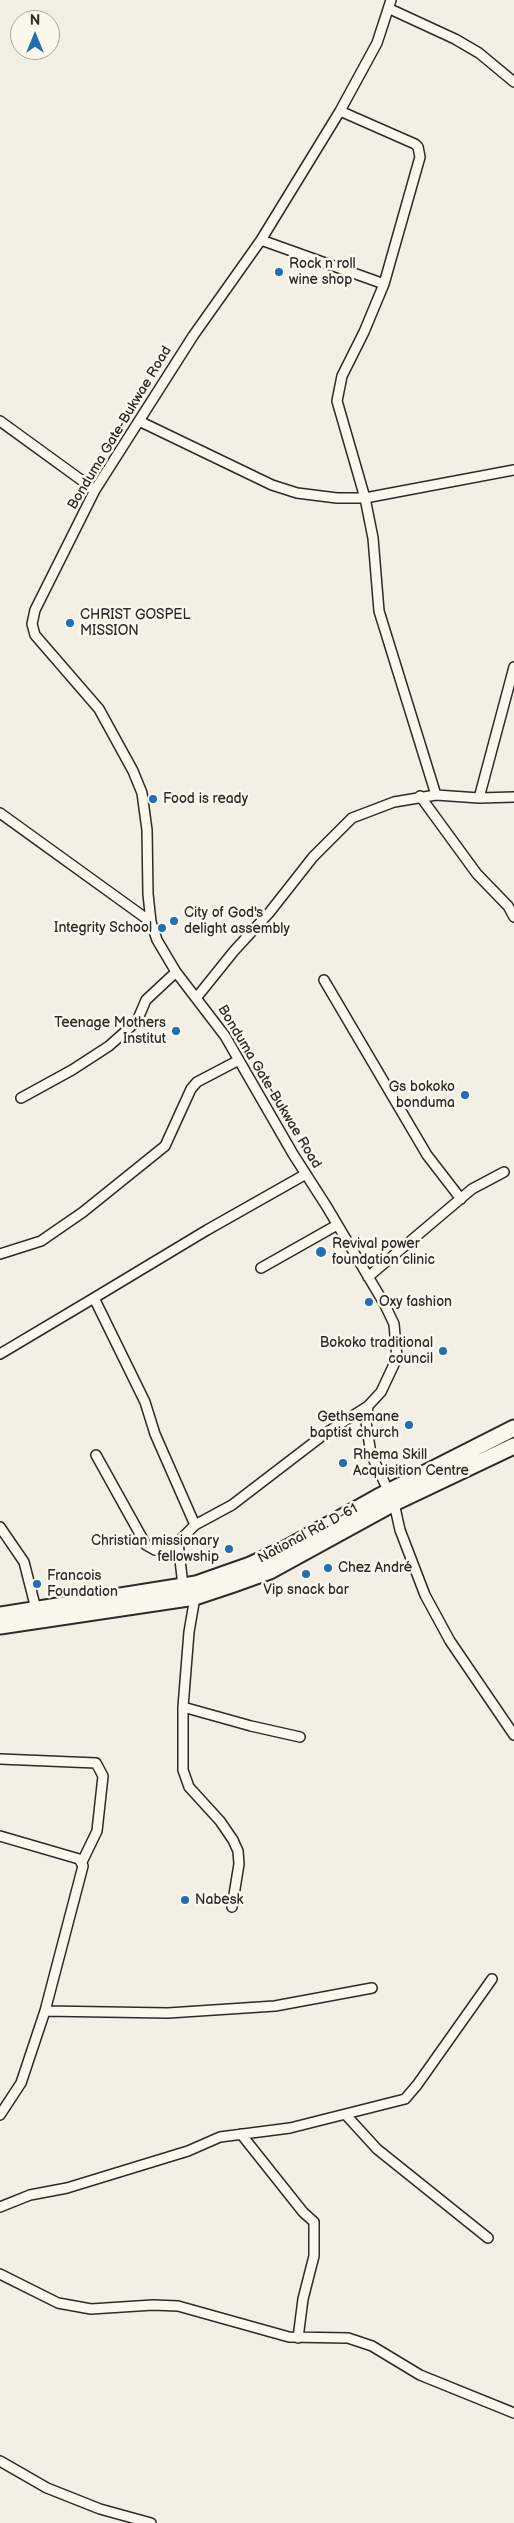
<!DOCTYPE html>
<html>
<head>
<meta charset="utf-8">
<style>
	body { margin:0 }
	#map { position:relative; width:514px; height:2523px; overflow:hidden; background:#f3efe4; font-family:"Balsamiq Sans",sans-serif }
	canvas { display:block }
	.north { position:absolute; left:10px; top:10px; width:50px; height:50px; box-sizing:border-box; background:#fbf7ec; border:1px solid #a8a59f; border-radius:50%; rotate:0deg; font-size:14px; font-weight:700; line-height:20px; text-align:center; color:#2b2b2b }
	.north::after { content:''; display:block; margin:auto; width:18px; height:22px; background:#1f6fb2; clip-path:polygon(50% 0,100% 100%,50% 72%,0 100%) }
</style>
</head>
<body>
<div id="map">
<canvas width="514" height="2523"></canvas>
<div class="north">N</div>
</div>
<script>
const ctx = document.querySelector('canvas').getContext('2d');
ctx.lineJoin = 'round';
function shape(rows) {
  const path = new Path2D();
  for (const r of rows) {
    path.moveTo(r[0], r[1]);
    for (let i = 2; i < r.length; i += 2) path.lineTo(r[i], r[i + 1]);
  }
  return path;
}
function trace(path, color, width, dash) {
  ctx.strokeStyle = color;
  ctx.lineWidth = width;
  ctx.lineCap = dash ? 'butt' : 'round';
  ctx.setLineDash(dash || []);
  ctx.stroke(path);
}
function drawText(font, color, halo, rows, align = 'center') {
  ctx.font = font + ' "Balsamiq Sans",sans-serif';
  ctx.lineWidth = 5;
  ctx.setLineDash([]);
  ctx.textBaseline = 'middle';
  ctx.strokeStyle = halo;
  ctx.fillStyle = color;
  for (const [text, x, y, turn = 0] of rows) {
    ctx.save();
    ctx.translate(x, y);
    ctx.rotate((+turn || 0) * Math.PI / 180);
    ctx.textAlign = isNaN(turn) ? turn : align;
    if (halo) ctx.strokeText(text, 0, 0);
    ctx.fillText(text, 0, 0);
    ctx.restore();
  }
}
const minor = shape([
	[391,0,377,43,340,111,261,240,193,336,95,490,35,610,32,624,35,635,99,709,133,771,142,793,147,830,148,894,151,922,157,940,176,972,225,1036,293,1154,327,1207,385,1305,394,1324,397,1358,381,1392,368,1406,366,1422,371,1454,394,1503,400,1530,425,1595,450,1641,514,1735],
	[390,9,455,39,479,53,514,82],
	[261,240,384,284],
	[0,421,95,490],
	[139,421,272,485,297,493,337,498,365,498,514,470],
	[436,795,479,798,514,797],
	[420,796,477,874,508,906,514,917],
	[479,798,514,667],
	[0,813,151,922],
	[324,980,427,1155,461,1199],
	[197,997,234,951,269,913,313,857,352,818,394,802,436,795,379,611,373,538,365,498,337,401,342,376,364,332,384,284,420,157,418,147,415,144,340,111],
	[21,1098,72,1070,109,1046,137,1021,146,1000,176,972],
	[0,1254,41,1241,83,1212,165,1146,191,1089,197,1082,239,1060],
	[261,1268,337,1225],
	[368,1277,472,1189,504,1172],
	[0,1354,94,1298],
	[96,1455,146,1545,155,1550,178,1542],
	[195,1525,155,1434,145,1402,94,1298,207,1230,306,1174],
	[0,1527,24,1562,36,1609],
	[183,1586,178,1542,195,1525,232,1505,326,1433,368,1406],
	[195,1597,189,1632,183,1707,183,1770,189,1787,220,1821,233,1840,238,1851,239,1864,232,1907],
	[183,1707,251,1726,300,1737],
	[0,1759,96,1763,103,1776,97,1831,82,1862],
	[0,1836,79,1859,83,1866,45,2011,21,2083,0,2115],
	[45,2011,168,2013,275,2006,372,1988],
	[346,2115,377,2149,488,2238],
	[241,2134,303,2212,314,2222,314,2256,303,2299,298,2338],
	[0,2207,30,2195,67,2188,188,2151,220,2137,290,2128,405,2099,417,2085,492,1979],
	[0,2274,58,2303,91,2309,153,2305,178,2306,289,2337,348,2338,372,2346,420,2375,514,2413],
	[0,2461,47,2488,100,2509,151,2523]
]);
const trunk = shape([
	[0,1615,196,1584,250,1565,285,1549,378,1497,514,1428],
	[0,1626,195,1597,231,1585,270,1571,394,1503,514,1446]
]);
trace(minor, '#2b2b2b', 12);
trace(trunk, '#2b2b2b', 19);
trace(minor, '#fbf7ec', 9);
trace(trunk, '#fbf7ec', 15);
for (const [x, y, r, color] of [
	[279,272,5,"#1f6fb2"],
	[70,623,5,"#1f6fb2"],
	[153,799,5,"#1f6fb2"],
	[174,921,5,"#1f6fb2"],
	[162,928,5,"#1f6fb2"],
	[176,1031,5,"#1f6fb2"],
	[465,1095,5,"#1f6fb2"],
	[321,1252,6,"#1f6fb2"],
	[369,1302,5,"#1f6fb2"],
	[443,1351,5,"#1f6fb2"],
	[409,1425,5,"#1f6fb2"],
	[343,1463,5,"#1f6fb2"],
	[229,1549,5,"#1f6fb2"],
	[328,1568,5,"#1f6fb2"],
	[306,1574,5,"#1f6fb2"],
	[37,1584,5,"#1f6fb2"],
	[185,1900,5,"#1f6fb2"]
]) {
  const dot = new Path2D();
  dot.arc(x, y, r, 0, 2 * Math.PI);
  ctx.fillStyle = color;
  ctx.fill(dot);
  trace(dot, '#fbf7ec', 2);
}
drawText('14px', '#2b2b2b', '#fbf7ec', [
	["Rock n roll",289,264],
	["wine shop",289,280],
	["CHRIST GOSPEL",80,615],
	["MISSION",80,631],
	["Food is ready",163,799],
	["City of God's",184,913],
	["delight assembly",184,929],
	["Integrity School",152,928,"right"],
	["Teenage Mothers",166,1023,"right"],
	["Institut",166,1039,"right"],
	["Gs bokoko",455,1087,"right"],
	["bonduma",455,1103,"right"],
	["Revival power",332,1244],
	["foundation clinic",332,1260],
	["Oxy fashion",379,1302],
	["Bokoko traditional",433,1343,"right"],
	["council",433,1359,"right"],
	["Gethsemane",399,1417,"right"],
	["baptist church",399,1433,"right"],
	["Rhema Skill",353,1455],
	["Acquisition Centre",353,1471],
	["Christian missionary",219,1541,"right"],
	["fellowship",219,1557,"right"],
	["Chez André",338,1568],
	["Francois",47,1576],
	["Foundation",47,1592],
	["Vip snack bar",306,1590,"center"],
	["Nabesk",195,1900]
], 'left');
drawText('14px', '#2b2b2b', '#fbf7ec', [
	["Bonduma Gate-Bukwae Road",120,428,-59],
	["Bonduma Gate-Bukwae Road",269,1087,59],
	["National Rd. D-61",308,1534,-28]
]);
</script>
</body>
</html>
